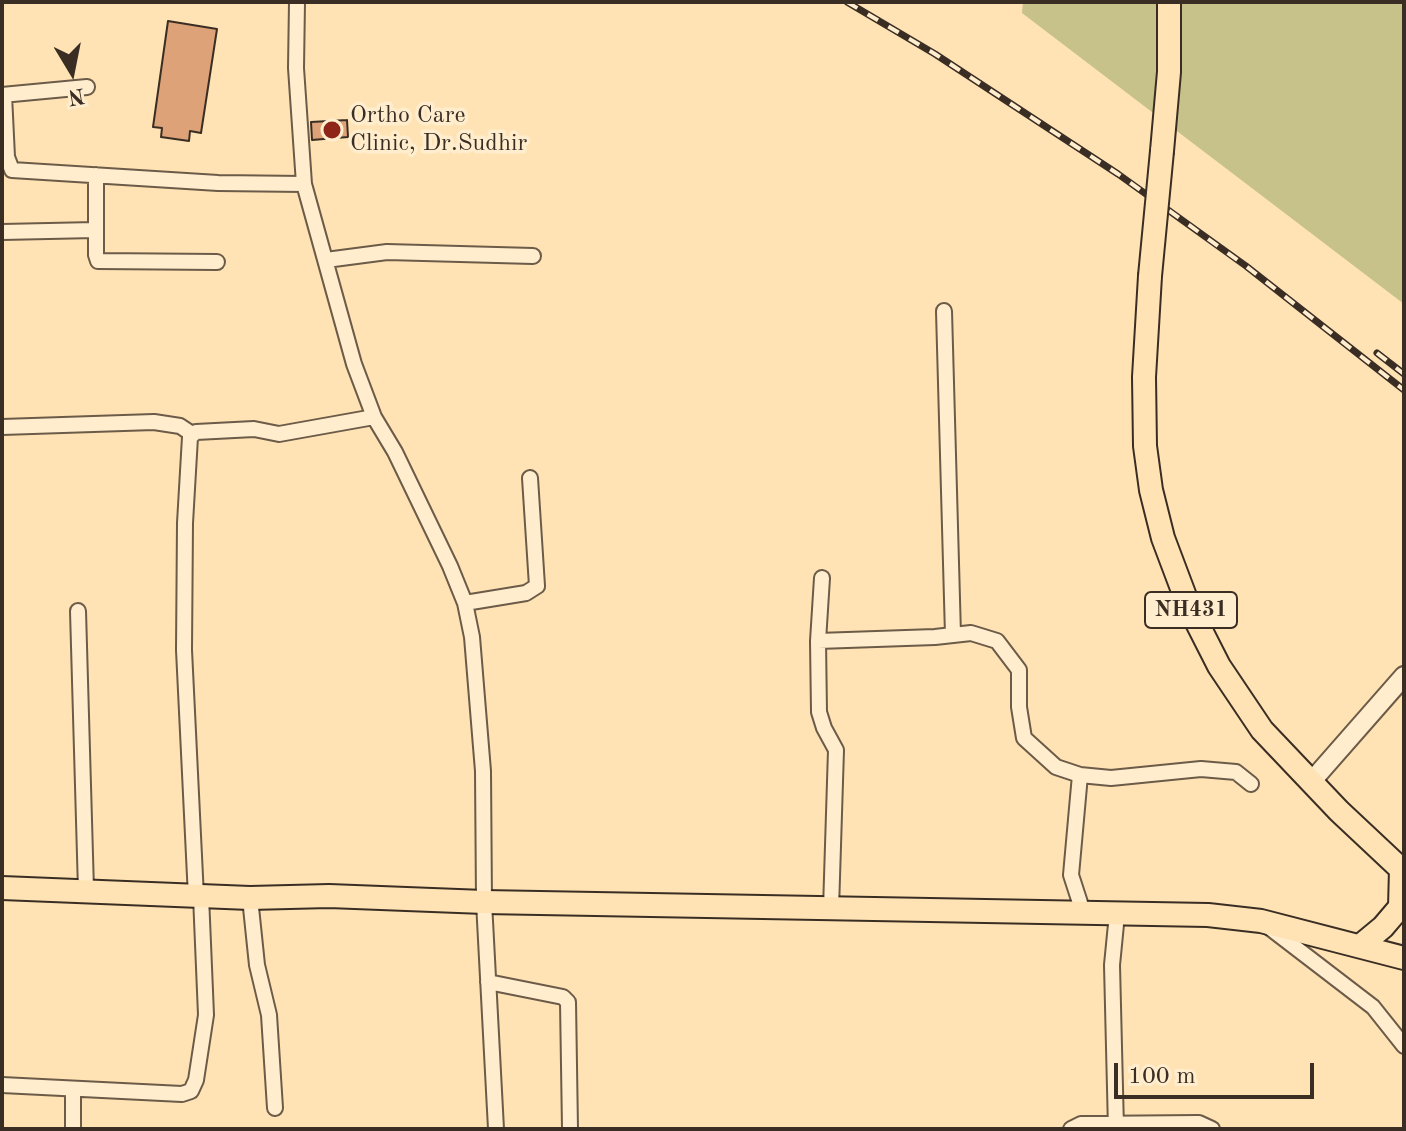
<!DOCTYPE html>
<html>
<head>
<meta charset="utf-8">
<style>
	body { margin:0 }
	#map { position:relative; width:1406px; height:1131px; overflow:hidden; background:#ffe3b4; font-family:"Old Standard TT",serif }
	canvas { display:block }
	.frame { position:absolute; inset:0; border:4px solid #3a2e24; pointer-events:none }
	.north { position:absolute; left:32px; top:32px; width:80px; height:80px; -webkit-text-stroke:6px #ffedce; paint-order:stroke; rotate:170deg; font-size:22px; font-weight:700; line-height:32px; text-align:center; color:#3a2e24 }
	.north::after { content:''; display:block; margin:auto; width:28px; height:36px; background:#3a2e24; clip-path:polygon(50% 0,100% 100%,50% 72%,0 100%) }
	.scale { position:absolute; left:1114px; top:1063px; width:200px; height:36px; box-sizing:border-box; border:4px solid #3a2e24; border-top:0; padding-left:10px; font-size:24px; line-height:28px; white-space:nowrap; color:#3a2e24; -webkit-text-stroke:6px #ffedce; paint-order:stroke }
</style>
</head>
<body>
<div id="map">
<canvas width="1406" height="1131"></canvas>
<div class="frame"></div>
<div class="north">N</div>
<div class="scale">100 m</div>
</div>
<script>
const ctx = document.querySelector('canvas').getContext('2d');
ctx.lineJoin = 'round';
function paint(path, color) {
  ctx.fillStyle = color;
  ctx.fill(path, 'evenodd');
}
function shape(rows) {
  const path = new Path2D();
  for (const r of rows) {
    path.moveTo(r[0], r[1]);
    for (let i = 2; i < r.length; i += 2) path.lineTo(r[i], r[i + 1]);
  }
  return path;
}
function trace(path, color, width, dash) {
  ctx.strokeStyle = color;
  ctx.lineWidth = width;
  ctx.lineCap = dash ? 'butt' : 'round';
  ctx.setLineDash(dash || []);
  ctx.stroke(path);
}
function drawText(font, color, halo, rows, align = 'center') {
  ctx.font = font + ' "Old Standard TT",serif';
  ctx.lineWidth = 7;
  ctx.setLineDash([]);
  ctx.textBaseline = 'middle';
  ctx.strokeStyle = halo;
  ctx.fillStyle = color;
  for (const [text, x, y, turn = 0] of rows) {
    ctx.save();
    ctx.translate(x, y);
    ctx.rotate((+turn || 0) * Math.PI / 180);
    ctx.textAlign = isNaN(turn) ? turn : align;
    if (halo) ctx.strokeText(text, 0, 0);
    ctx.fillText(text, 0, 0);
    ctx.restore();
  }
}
paint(shape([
	[1023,2,1404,2,1404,304,1022,13]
]), '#c6c289');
const building = shape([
	[168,21,217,29,201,133,190,131,189,141,161,137,162,128,153,127,168,21],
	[347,120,348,137,312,140,311,122,347,120]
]);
paint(building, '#dda278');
trace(building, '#3a2e24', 2);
const minor = shape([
	[297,2,296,68,304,184,354,364,374,417,395,452,450,566,465,603,472,637,483,771,484,902,496,1129],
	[2,95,87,87],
	[4,95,7,157,12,170,218,183,304,184],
	[96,175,96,255,98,261,217,262],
	[2,232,95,230],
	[326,260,387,252,533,256],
	[944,311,953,635],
	[2,427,154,422,180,426,192,434],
	[822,578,818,641,819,712,824,728,836,750,831,909],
	[465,603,526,593,537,586,530,478],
	[78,611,86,890],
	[818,641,935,637,971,633,997,641,1019,670,1019,707,1024,738,1056,767,1080,775,1111,778,1201,769,1236,772,1251,784],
	[1080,775,1071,875,1083,912],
	[196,897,184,650,185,523,190,437,196,432,254,429,279,434,374,417],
	[250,898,257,965,269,1015,275,1108],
	[1270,928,1373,1007,1404,1046],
	[488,982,563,997,568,1002,570,1129],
	[2,1085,182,1094,191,1091,196,1080,206,1015,201,896],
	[73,1090,73,1129],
	[1071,1129,1081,1124,1199,1123,1212,1129],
	[1116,1129,1112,965,1117,914]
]);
const tertiary = shape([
	[1311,782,1404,676]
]);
const primary = shape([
	[1162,151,1169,72,1169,2],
	[1150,276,1144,377,1145,446,1151,490,1163,538,1189,607,1219,666,1262,730,1339,811,1404,872],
	[2,888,250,898,329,896,484,902,1208,915,1261,921,1404,958],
	[1360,946,1383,927,1400,907,1401,869]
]);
trace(minor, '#6b5b48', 18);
trace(tertiary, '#6b5b48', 22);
trace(primary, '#3a2e24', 26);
trace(minor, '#ffedce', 14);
trace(tertiary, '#ffedce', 18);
trace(primary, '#ffe3b4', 22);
const rail = shape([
	[847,2,935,54,1118,174,1246,266,1404,390],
	[1377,353,1404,374]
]);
trace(rail, '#3a2e24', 7);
trace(rail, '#ffedce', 4, [12]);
const primaryBridge = shape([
	[1150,276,1162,151]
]);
trace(primaryBridge, '#3a2e24', 26, []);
trace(primaryBridge, '#ffe3b4', 22);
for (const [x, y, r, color] of [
	[332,130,10,"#8f2418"]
]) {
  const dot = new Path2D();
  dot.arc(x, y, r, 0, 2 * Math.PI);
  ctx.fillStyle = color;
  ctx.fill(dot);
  trace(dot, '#ffedce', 3);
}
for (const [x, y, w] of [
	[1191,610,92]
]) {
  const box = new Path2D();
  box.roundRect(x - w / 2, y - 18, w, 36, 6);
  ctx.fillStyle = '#ffedce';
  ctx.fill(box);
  trace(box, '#3a2e24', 2);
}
drawText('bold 22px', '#3a2e24', null, [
	["NH431",1191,610]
]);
drawText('24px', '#3a2e24', '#ffedce', [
	["Ortho Care",350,116],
	["Clinic, Dr.Sudhir",350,144]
], 'left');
</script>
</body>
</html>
